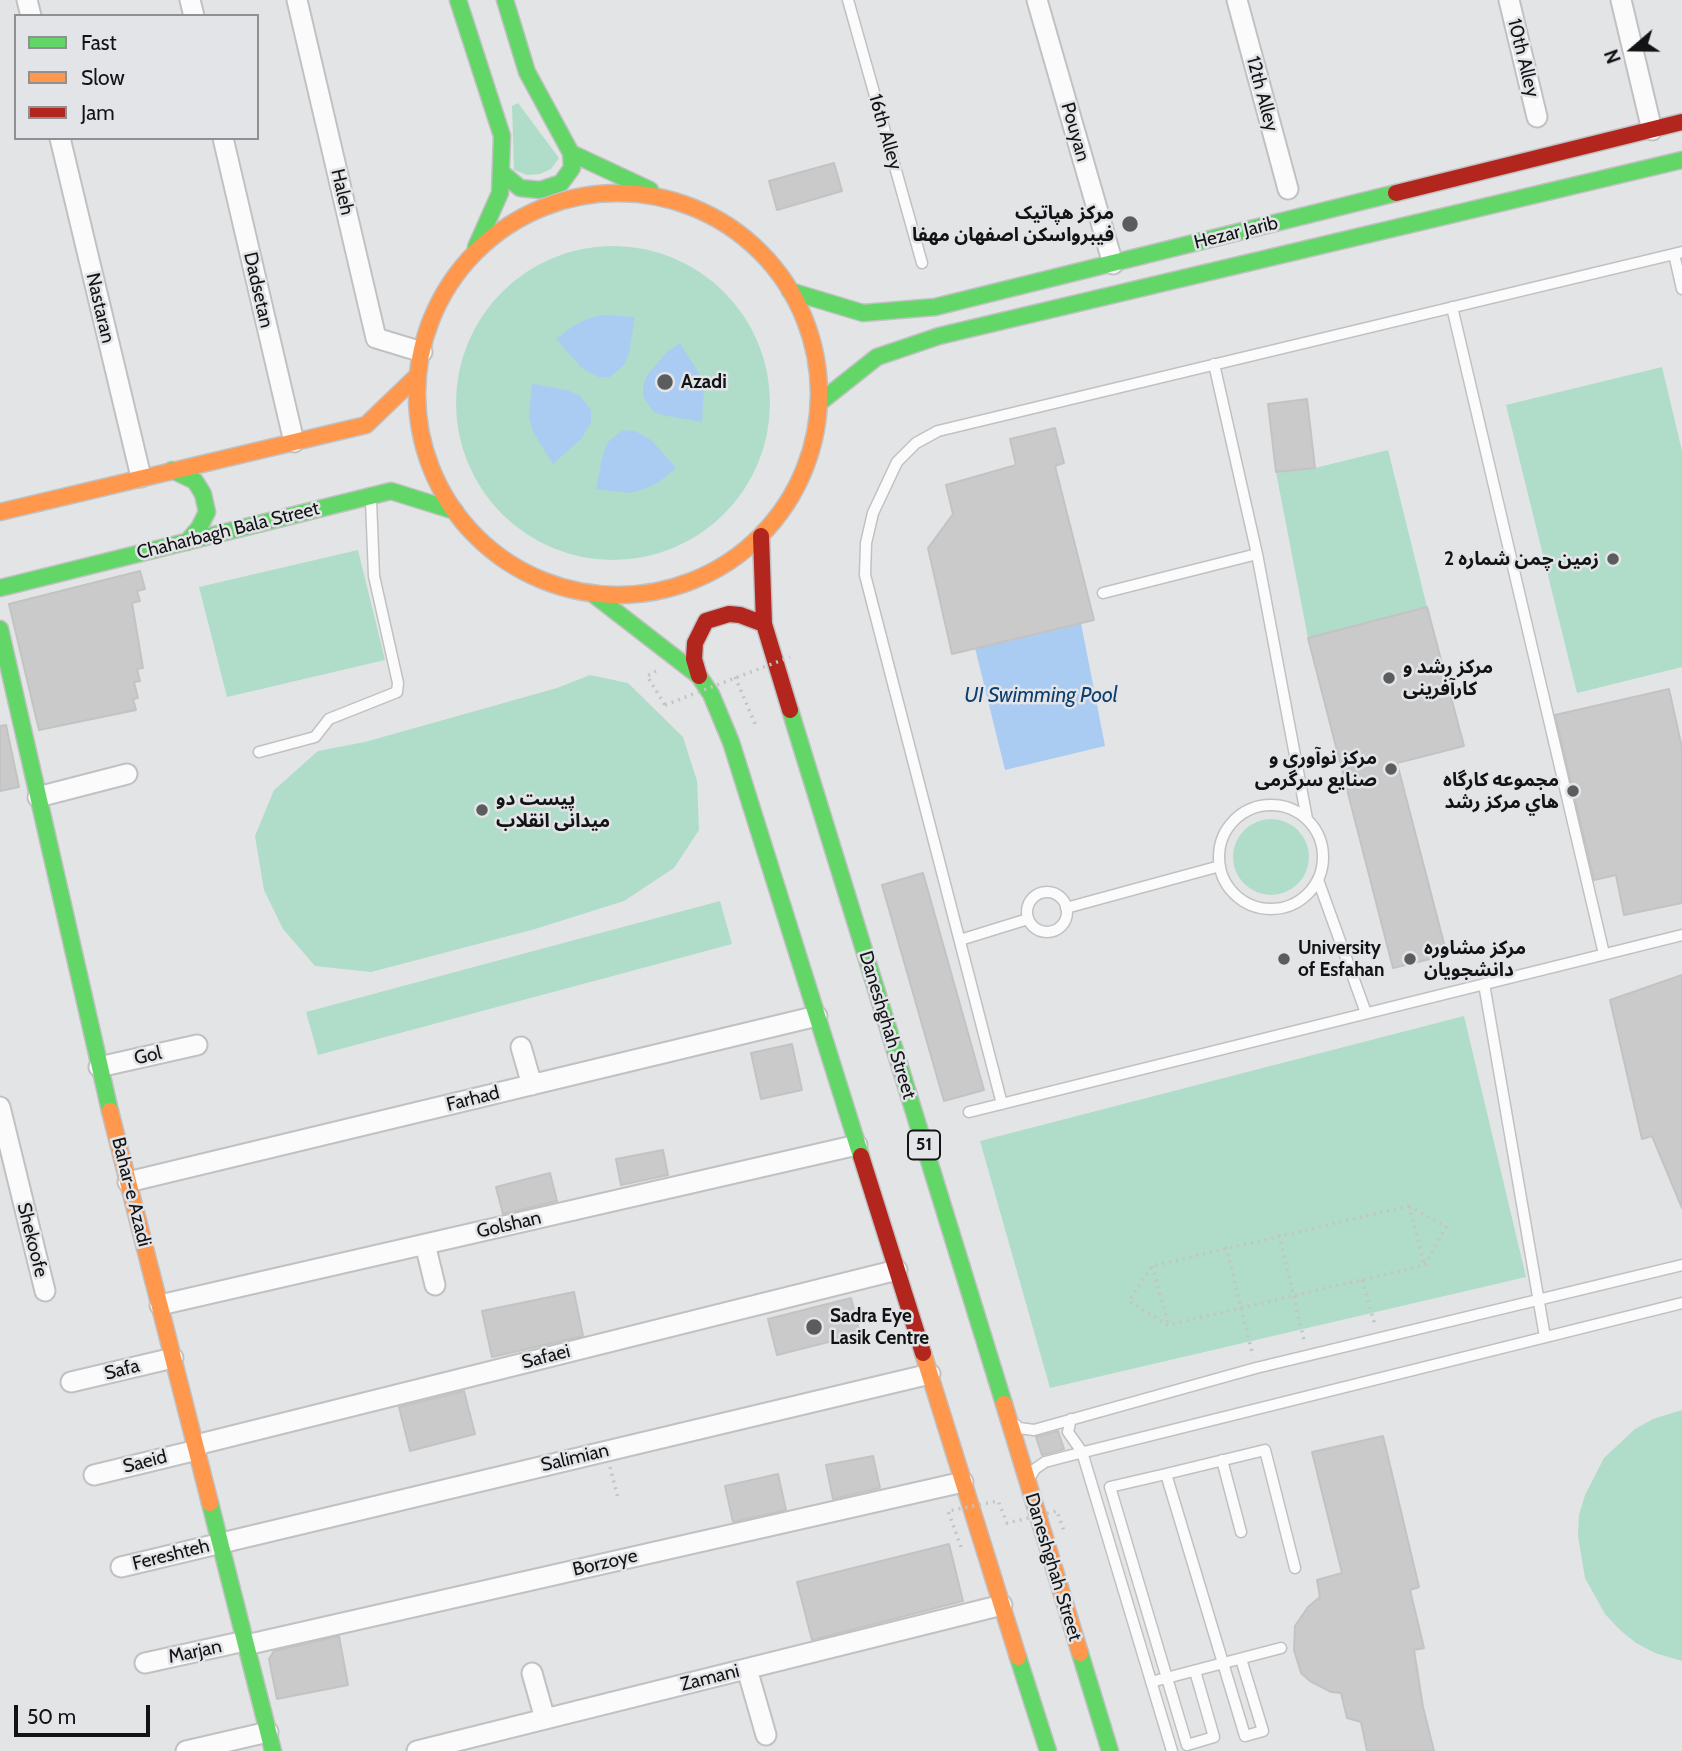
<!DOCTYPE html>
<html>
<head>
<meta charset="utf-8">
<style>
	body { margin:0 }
	#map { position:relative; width:1682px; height:1751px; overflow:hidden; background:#e3e4e6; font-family:Cabin,sans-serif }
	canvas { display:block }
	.legend { position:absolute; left:14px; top:14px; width:245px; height:126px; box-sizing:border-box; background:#e2e4e7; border:2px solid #8f9093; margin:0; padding:9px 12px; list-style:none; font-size:21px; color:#121314 }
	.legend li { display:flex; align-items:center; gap:14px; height:35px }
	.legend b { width:35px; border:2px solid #8f9093 }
	.north { position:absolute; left:1598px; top:14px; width:70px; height:70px; -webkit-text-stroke:5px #e2e4e7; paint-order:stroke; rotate:250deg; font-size:19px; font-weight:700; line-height:28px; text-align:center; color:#121314 }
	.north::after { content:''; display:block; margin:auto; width:24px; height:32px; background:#121314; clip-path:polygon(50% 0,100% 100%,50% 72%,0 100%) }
	.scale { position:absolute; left:14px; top:1705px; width:136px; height:32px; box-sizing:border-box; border:4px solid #121314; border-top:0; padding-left:9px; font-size:21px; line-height:24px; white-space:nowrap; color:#121314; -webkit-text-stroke:5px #e2e4e7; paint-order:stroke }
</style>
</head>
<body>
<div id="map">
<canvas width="1682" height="1751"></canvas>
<ul class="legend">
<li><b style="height:9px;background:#63d668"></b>Fast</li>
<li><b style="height:9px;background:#ff974d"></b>Slow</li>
<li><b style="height:9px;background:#b3261e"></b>Jam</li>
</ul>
<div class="north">N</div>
<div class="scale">50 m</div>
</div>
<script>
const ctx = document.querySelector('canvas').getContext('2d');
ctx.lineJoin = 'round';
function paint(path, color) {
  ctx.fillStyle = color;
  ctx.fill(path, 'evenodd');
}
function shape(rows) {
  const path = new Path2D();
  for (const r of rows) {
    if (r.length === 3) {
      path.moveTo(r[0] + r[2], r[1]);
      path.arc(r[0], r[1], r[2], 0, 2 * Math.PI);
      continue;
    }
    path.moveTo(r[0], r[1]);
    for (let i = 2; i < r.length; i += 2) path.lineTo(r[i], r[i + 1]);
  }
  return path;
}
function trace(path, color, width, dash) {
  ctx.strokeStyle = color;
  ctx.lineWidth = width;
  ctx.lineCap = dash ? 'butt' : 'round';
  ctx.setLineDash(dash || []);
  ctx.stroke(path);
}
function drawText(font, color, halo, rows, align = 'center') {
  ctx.font = font + ' Cabin,"Noto Sans Arabic",sans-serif';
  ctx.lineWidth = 5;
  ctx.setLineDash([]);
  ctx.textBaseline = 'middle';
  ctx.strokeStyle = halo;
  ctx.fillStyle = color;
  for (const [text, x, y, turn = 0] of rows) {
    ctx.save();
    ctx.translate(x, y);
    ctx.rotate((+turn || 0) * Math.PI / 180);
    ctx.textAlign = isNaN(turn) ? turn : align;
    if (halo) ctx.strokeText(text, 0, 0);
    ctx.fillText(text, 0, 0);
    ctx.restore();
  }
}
paint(shape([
	[518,103,559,158,551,169,540,174,527,175,514,170,512,106],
	[613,403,157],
	[1662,367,1682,451,1682,667,1577,693,1506,405],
	[1388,450,1427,607,1308,638,1276,472,1315,468],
	[358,550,385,660,227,697,199,587],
	[590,675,628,683,683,737,697,781,699,830,674,868,624,901,535,929,371,972,315,966,283,929,264,890,255,836,274,790,318,751,365,742,557,688],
	[1271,857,38],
	[720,901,732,944,318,1055,306,1012],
	[1464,1016,1526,1277,1050,1388,980,1141],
	[1682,1410,1682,1661,1655,1653,1636,1643,1620,1630,1605,1614,1585,1578,1578,1536,1579,1515,1585,1495,1604,1458,1635,1429,1653,1419]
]), '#b0dcca');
paint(shape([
	[602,315,635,317,629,353,624,365,610,377,598,377,582,368,556,339,573,326,587,319],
	[680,343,700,375,704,389,702,422,667,416,654,412,643,397,643,386,647,375,667,352],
	[532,384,567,390,580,396,591,410,591,422,582,438,553,464,533,432,529,417],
	[623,430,635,431,651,440,676,468,659,482,644,489,629,493,596,489,603,454,608,442],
	[1081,623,1105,746,1005,770,975,648]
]), '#aaccf2');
const building = shape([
	[834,163,842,191,777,210,769,181,834,163],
	[1307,399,1315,468,1276,472,1268,404,1307,399],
	[1055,428,1064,463,1055,466,1094,620,952,654,928,548,953,514,946,485,1016,465,1010,439,1055,428],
	[140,571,145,589,137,591,140,601,132,603,143,668,137,669,140,681,134,682,138,698,133,699,136,710,39,730,9,604,140,571],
	[1427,607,1464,746,1397,763,1447,955,1393,968,1308,638,1427,607],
	[1669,689,1682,748,1682,903,1624,915,1616,875,1594,880,1555,715,1669,689],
	[6,725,19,787,0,791,0,726,6,725],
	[923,873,984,1090,944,1101,882,885,923,873],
	[1682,975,1682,1208,1652,1136,1642,1139,1610,1000,1682,975],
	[792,1044,802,1090,761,1099,751,1053,792,1044],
	[663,1150,668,1175,621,1185,616,1159,663,1150],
	[550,1173,557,1201,503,1214,496,1187,550,1173],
	[574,1292,583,1336,492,1357,482,1311,574,1292],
	[851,1298,860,1334,777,1355,768,1319,851,1298],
	[464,1391,475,1434,410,1451,399,1407,464,1391],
	[1058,1431,1064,1449,1042,1455,1036,1437,1058,1431],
	[1383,1436,1419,1587,1410,1590,1424,1648,1414,1650,1423,1707,1434,1751,1367,1751,1361,1722,1347,1718,1341,1693,1331,1692,1310,1681,1301,1673,1294,1650,1295,1626,1308,1607,1320,1597,1317,1580,1342,1573,1312,1452,1383,1436],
	[873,1456,880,1488,833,1499,826,1465,873,1456],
	[778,1474,786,1510,733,1522,725,1486,778,1474],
	[949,1544,963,1601,812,1640,797,1582,949,1544],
	[339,1636,348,1685,277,1699,269,1659,274,1651,339,1636]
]);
paint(building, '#cacacb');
trace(building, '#c3c3c3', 2);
const lane = shape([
	[848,0,922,263],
	[1674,254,1682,289],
	[1452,307,1604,954],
	[1214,364,1257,554,1307,819],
	[1103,593,1257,554],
	[259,752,315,737,329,719,397,692,398,683,374,576,371,500],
	[1271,857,52],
	[1318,880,1366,1013],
	[1047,912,20],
	[1066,908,1220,866],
	[960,940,1028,919],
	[1484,984,1545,1337],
	[1002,1104,865,575,866,543,873,513,897,462,916,443,938,431,1682,252],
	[969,1112,1682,935],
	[1071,1419,1068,1432,1082,1452,1172,1751],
	[1015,1424,1019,1428,1034,1430,1256,1368,1682,1265],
	[1222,1460,1241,1532],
	[1166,1474,1265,1450,1295,1568],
	[1030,1477,1035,1469,1045,1462,1064,1457,1682,1303],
	[1195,1671,1214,1737,1187,1745,1110,1487,1166,1474,1245,1736,1263,1731,1241,1659],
	[1151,1682,1281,1648]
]);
const street = shape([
	[27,0,31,16],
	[190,0,194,16],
	[297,0,376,338,422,352],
	[1037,0,1113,264],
	[1237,0,1288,189],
	[1509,0,1537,117],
	[1621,0,1652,130],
	[60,138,141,477],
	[223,138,294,442],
	[38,797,127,774],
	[521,1047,532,1085],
	[99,1067,197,1045],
	[0,1107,45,1291],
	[128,1182,817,1016],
	[425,1244,435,1285],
	[160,1305,857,1145],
	[71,1382,173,1358],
	[196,1445,897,1270],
	[94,1475,197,1450],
	[121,1567,930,1374],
	[246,1645,963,1482],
	[145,1663,245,1641],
	[747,1669,766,1735],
	[532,1673,545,1719],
	[186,1751,268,1732],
	[417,1751,1002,1605]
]);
const fast = shape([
	[458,0,502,136,500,193,476,247],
	[505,0,527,72,571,153,650,190],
	[501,172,520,188,540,190,561,183,572,168,571,153],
	[790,291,863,313,935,307,1396,193],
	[819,403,877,357,939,336,1682,160],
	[172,470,195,481,203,494,207,512,199,528,187,542],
	[0,588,391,491,455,511],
	[593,594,699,676,711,694,731,742,861,1156],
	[0,629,110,1111],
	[790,710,1004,1404],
	[210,1503,273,1751],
	[1080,1653,1110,1751],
	[1018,1657,1048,1751]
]);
const slow = shape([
	[618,394,201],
	[0,512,366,425,418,375],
	[110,1111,210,1503],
	[923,1353,1018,1657],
	[1004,1404,1080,1653]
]);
const jam = shape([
	[1396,193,1682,122],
	[761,536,764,624,790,710],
	[699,676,694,659,695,643,706,621,729,614,740,615,764,624],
	[861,1156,923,1353]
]);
trace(lane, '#c1c1c3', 13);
trace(street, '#c1c1c3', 23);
trace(fast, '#c1c1c3', 19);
trace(slow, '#c1c1c3', 19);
trace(jam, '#c1c1c3', 19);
trace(shape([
	[656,671,647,676,665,705],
	[735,677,756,726],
	[1409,1206,1446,1227,1425,1265,1168,1325,1129,1301,1152,1266,1409,1206],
	[1409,1206,1424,1263],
	[1279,1235,1305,1344],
	[1226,1247,1253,1356],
	[1152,1266,1168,1323],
	[1362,1280,1375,1325],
	[610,1467,618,1498]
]), '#c4c4c5', 3.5, [2, 5]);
trace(lane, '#fbfbfb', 10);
trace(street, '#fbfbfb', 19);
trace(fast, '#63d668', 16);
trace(slow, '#ff974d', 16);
trace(jam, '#b3261e', 16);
trace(shape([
	[665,705,790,657],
	[961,1547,948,1511,998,1501,1007,1523,1057,1511,1064,1531]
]), '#c4c4c5', 3.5, [2, 5]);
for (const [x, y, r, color] of [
	[1130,224,9,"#5b5c5e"],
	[665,382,9,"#5b5c5e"],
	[1613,559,7,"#5b5c5e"],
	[1389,678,7,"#5b5c5e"],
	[1391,769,7,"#5b5c5e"],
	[1573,791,7,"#5b5c5e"],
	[482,810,7,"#5b5c5e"],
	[1284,959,7,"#5b5c5e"],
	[1410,959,7,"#5b5c5e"],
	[814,1327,9,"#5b5c5e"]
]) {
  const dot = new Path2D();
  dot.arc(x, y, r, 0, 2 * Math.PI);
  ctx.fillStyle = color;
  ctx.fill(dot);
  trace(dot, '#e2e4e7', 2.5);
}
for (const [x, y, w] of [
	[924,1145,32]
]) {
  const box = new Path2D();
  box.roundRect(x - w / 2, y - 14.5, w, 29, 5);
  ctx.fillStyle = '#e2e4e7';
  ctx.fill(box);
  trace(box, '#121314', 2);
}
drawText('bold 18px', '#121314', null, [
	["51",924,1145]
]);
drawText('19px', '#121314', '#e2e4e7', [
	["10th Alley",1523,58,76],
	["12th Alley",1262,94,75],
	["16th Alley",885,132,74],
	["Pouyan",1075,132,74],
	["Haleh",342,192,77],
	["Hezar Jarib",1236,233,-14],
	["Dadsetan",258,290,77],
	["Nastaran",100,308,77],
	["Chaharbagh Bala Street",228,531,-14],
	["Daneshghah Street",887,1025,73],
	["Gol",148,1056,-13],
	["Farhad",473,1099,-14],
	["Bahar-e Azadi",131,1192,76],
	["Golshan",509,1225,-13],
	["Shekoofe",32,1240,76],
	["Safaei",546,1357,-14],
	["Safa",122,1370,-14],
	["Salimian",575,1458,-13],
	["Saeid",145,1462,-14],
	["Fereshteh",171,1555,-14],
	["Borzoye",605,1563,-13],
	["Daneshghah Street",1053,1567,73],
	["Marjan",195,1652,-12],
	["Zamani",710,1678,-14]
]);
drawText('bold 19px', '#121314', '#e2e4e7', [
	["مرکز هپاتیک",1114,213,"right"],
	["فیبرواسکن اصفهان مهفا",1114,235,"right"],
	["Azadi",681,382],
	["زمین چمن شماره 2",1599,559,"right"],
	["مرکز رشد و",1403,667],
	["کارآفرینی",1403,689],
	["مرکز نوآوری و",1377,758,"right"],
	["صنایع سرگرمی",1377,780,"right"],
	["مجموعه کارگاه",1559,780,"right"],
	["هاي مرکز رشد",1559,802,"right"],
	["پیست دو",496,799],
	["میدانی انقلاب",496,821],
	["University",1298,948],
	["of Esfahan",1298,970],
	["مرکز مشاوره",1424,948],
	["دانشجویان",1424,970],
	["Sadra Eye",830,1316],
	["Lasik Centre",830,1338]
], 'left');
drawText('italic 21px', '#0c3e6e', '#e2e4e7', [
	["UI Swimming Pool",1041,696]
]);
</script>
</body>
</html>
